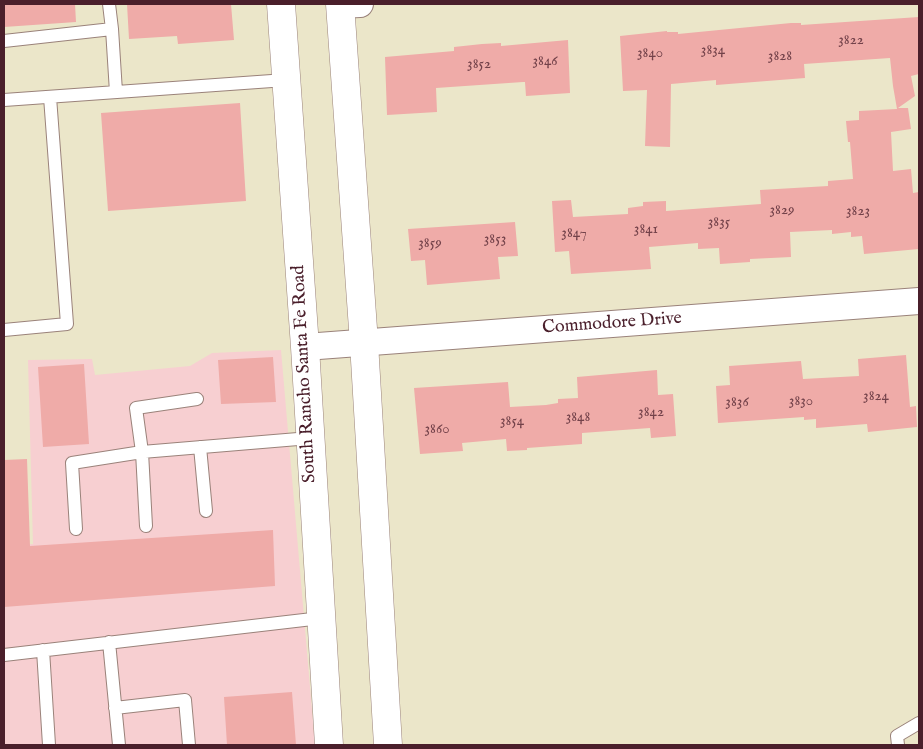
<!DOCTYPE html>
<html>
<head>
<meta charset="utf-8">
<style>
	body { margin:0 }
	#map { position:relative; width:923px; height:749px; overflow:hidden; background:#ebe6c9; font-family:"IM FELL English",serif }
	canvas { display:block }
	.frame { position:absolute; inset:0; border:5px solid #4a1f2b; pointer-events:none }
</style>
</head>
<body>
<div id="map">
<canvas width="923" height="749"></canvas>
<div class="frame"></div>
</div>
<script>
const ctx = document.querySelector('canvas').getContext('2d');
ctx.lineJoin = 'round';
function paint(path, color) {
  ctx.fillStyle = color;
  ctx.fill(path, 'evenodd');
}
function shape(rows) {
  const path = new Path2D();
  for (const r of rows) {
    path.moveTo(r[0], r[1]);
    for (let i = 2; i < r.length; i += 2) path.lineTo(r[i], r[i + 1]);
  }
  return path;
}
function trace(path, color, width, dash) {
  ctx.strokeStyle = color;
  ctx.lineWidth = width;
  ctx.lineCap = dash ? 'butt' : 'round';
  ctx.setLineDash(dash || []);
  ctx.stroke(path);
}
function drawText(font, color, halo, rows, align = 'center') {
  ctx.font = font + ' "IM FELL English",serif';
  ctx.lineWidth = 4;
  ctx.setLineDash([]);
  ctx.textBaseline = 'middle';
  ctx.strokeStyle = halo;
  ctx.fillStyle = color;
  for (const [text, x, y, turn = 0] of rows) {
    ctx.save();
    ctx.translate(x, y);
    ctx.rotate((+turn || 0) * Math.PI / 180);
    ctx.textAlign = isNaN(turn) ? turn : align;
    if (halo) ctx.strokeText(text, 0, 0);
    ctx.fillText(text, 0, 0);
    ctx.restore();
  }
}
paint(shape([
	[281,350,315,745,4,745,4,546,33,544,28,360,92,359,95,375,190,366,212,353]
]), '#f7cfd1');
paint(shape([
	[4,4,75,4,76,22,4,27],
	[127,4,231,4,234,40,178,44,177,36,129,39],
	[919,17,919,74,911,76,915,96,898,108,908,108,911,129,891,132,893,171,911,169,913,193,919,192,919,249,864,254,862,236,851,237,851,232,832,234,832,230,790,232,791,257,750,259,750,262,720,264,719,248,698,249,698,243,649,247,651,269,571,274,569,251,555,252,552,201,571,200,573,217,628,214,628,208,643,206,643,202,666,201,666,211,761,204,760,190,828,186,828,181,853,179,850,142,848,142,846,121,859,120,859,111,897,109,893,86,890,58,804,64,805,78,716,85,716,80,671,84,670,147,645,146,647,90,623,91,620,36,667,31,667,32,678,32,678,34,791,23,801,23,801,25],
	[568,40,570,93,526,96,525,82,523,82,436,88,437,112,387,115,385,57,454,51,454,47,482,44,501,43,501,46],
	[240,103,246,201,108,211,101,113],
	[515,222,518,256,498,257,500,279,427,285,425,260,411,261,408,229],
	[906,355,910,407,916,406,917,427,868,432,867,424,816,428,816,419,804,420,804,417,718,423,716,386,730,385,729,366,801,361,803,379,859,376,858,359],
	[273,357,276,402,221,404,218,360],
	[84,364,89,444,43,447,38,367],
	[657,370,658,395,673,394,676,436,651,438,650,428,582,433,582,444,527,448,527,450,507,451,506,439,462,443,463,451,420,454,414,388,508,382,510,407,546,405,558,403,558,399,578,398,577,377],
	[27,459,30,546,273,530,275,586,4,607,4,460],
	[292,692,296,745,227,745,224,697]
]), '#efaba8');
const lane = shape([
	[109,4,112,29],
	[4,41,112,29,116,92],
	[4,100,286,80],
	[4,330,67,324,50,97],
	[197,399,136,408,142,452,310,438],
	[200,447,206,511],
	[76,529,72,463,142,452,146,526],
	[109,642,119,745],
	[43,650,49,745],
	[4,655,321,618],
	[115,708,185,700,189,745],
	[898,745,897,736,919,723]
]);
const street = shape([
	[340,5,360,4],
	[305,347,919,301]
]);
const primary = shape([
	[281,4,305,347,329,745],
	[340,4,364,343,388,745]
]);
trace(lane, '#9a827a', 14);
trace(street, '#9a827a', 28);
trace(primary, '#9a827a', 29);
trace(lane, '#fff', 12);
trace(street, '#fff', 26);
trace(primary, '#fff', 28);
drawText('15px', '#73424a', null, [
	["3822",851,41],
	["3834",713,51],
	["3840",650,54],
	["3828",780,57],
	["3846",545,62],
	["3852",479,65],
	["3829",782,211],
	["3823",858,212],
	["3835",719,223],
	["3841",646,230],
	["3847",574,234],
	["3853",495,240],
	["3859",430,244],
	["3824",876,397],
	["3830",801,402],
	["3836",737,403],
	["3842",651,413],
	["3848",578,418],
	["3854",512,422],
	["3860",437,430]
]);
drawText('18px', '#4a1f2b', '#fff', [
	["Commodore Drive",612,324,-4],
	["South Rancho Santa Fe Road",305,374,-93]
]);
</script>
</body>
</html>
